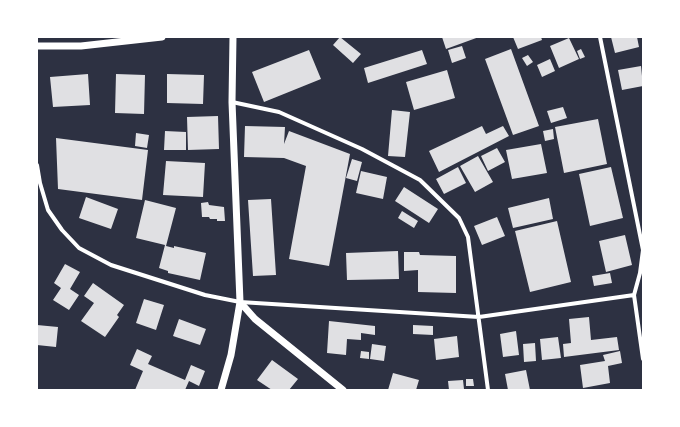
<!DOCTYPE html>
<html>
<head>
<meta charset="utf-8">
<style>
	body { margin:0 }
	#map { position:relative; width:680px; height:427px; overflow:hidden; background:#2d3142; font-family:Lato,sans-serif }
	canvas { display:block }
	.frame { position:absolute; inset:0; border:38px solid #fff; pointer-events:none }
</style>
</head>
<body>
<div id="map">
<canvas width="680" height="427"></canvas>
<div class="frame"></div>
</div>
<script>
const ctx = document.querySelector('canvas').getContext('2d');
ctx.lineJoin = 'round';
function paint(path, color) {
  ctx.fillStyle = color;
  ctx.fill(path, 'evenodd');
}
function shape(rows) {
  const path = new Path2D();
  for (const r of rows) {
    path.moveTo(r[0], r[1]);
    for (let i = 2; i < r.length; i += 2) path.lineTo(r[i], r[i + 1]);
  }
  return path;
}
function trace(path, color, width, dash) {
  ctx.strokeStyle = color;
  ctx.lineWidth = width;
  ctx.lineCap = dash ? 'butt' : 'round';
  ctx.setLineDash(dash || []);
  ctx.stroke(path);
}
paint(shape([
	[340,37,361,54,353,63,333,45],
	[442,37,479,37,446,49],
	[513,37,541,37,542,40,518,49],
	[611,37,637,37,639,47,615,53],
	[569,38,579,59,559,68,550,46],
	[462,46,466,58,452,63,448,50],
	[511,49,539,126,513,135,485,59],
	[581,49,585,57,580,59,577,51],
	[309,50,321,79,264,102,252,72],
	[422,50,427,64,368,83,364,68],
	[528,55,533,62,527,66,522,58],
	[550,59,555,71,542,77,537,65],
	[641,66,643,86,622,90,618,70],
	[447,70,455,98,414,110,406,82],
	[88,74,90,105,53,107,50,77],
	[116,74,145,75,144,114,115,113],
	[167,74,204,75,203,104,167,103],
	[563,107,567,118,551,123,547,111],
	[392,110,410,112,405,157,388,156],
	[218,116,219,149,188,150,187,117],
	[598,119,607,164,564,173,555,127],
	[245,126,285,127,284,144,289,131,350,154,329,266,289,259,306,166,284,158,244,157],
	[482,126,486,134,503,126,509,136,439,172,429,151],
	[553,129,554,139,545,141,543,131],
	[165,131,186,132,186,150,164,150],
	[136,133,149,135,147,148,135,146],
	[56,138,148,150,142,200,58,189],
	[541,144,547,173,512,179,506,150],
	[497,148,505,162,488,171,481,156],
	[478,156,493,182,475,192,460,166],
	[352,159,362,162,357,181,346,178],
	[166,161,205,163,203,197,163,195],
	[458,167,466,183,444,194,436,179],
	[611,167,623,218,590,226,579,174],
	[361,171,387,177,383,199,356,193],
	[404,187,438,209,429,223,395,201],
	[86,197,118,209,111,229,79,218],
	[549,198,553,219,513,228,508,208],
	[271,199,276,275,253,276,248,200],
	[145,200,176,208,166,246,174,248,174,246,206,253,200,280,168,273,168,271,159,268,165,245,136,238],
	[208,202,209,205,224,207,225,221,217,221,217,219,210,219,209,217,202,217,201,203],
	[402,211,418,221,414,228,398,218],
	[497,217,505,236,482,245,474,226],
	[557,221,571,282,530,292,515,231],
	[625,235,632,265,606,272,599,241],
	[398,251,399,279,347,280,346,253],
	[404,252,419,252,420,255,456,256,456,293,418,292,418,270,404,271],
	[65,264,80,272,70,289,79,295,69,310,53,300,61,288,54,283],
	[610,273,612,283,594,286,592,276],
	[93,283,124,305,117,315,119,317,105,337,81,321,94,303,84,296],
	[144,299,164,305,156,330,136,323],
	[589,317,591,340,617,337,619,350,564,357,563,344,571,343,569,319],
	[179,319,206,329,200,345,173,336],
	[329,321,375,326,375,335,361,333,361,340,347,339,346,355,327,353],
	[37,325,58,327,56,347,37,345],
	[413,325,433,326,433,335,413,334],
	[516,331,519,355,503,357,500,334],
	[457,336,459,357,436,360,434,339],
	[558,337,561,358,542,360,540,339],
	[535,343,536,361,524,362,523,344],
	[372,344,386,346,384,361,370,359],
	[137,349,152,356,148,364,185,380,191,365,205,371,199,386,189,381,185,390,135,390,143,371,130,365],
	[361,351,369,352,369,359,360,358],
	[620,351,622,363,608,366,610,383,583,388,580,365,605,361,603,355],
	[272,360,298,379,289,390,272,390,257,380],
	[526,370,530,390,508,390,505,374],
	[393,373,419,380,416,390,388,390],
	[466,379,473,379,474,386,466,386],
	[463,380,464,389,449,390,448,381]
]), '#e0e0e3');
trace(shape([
	[600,37,643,250,640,273,634,295,643,359],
	[232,102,279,112,362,149,420,180,459,218,468,237,488,390],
	[37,165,40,183,48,210,62,230,79,248,111,265,205,295,240,302,479,317,634,295]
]), '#fff', 4);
trace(shape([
	[37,46,81,46,162,37],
	[240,302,255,319,343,390],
	[221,390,231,355,240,302,232,102,233,37]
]), '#fff', 7);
</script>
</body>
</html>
